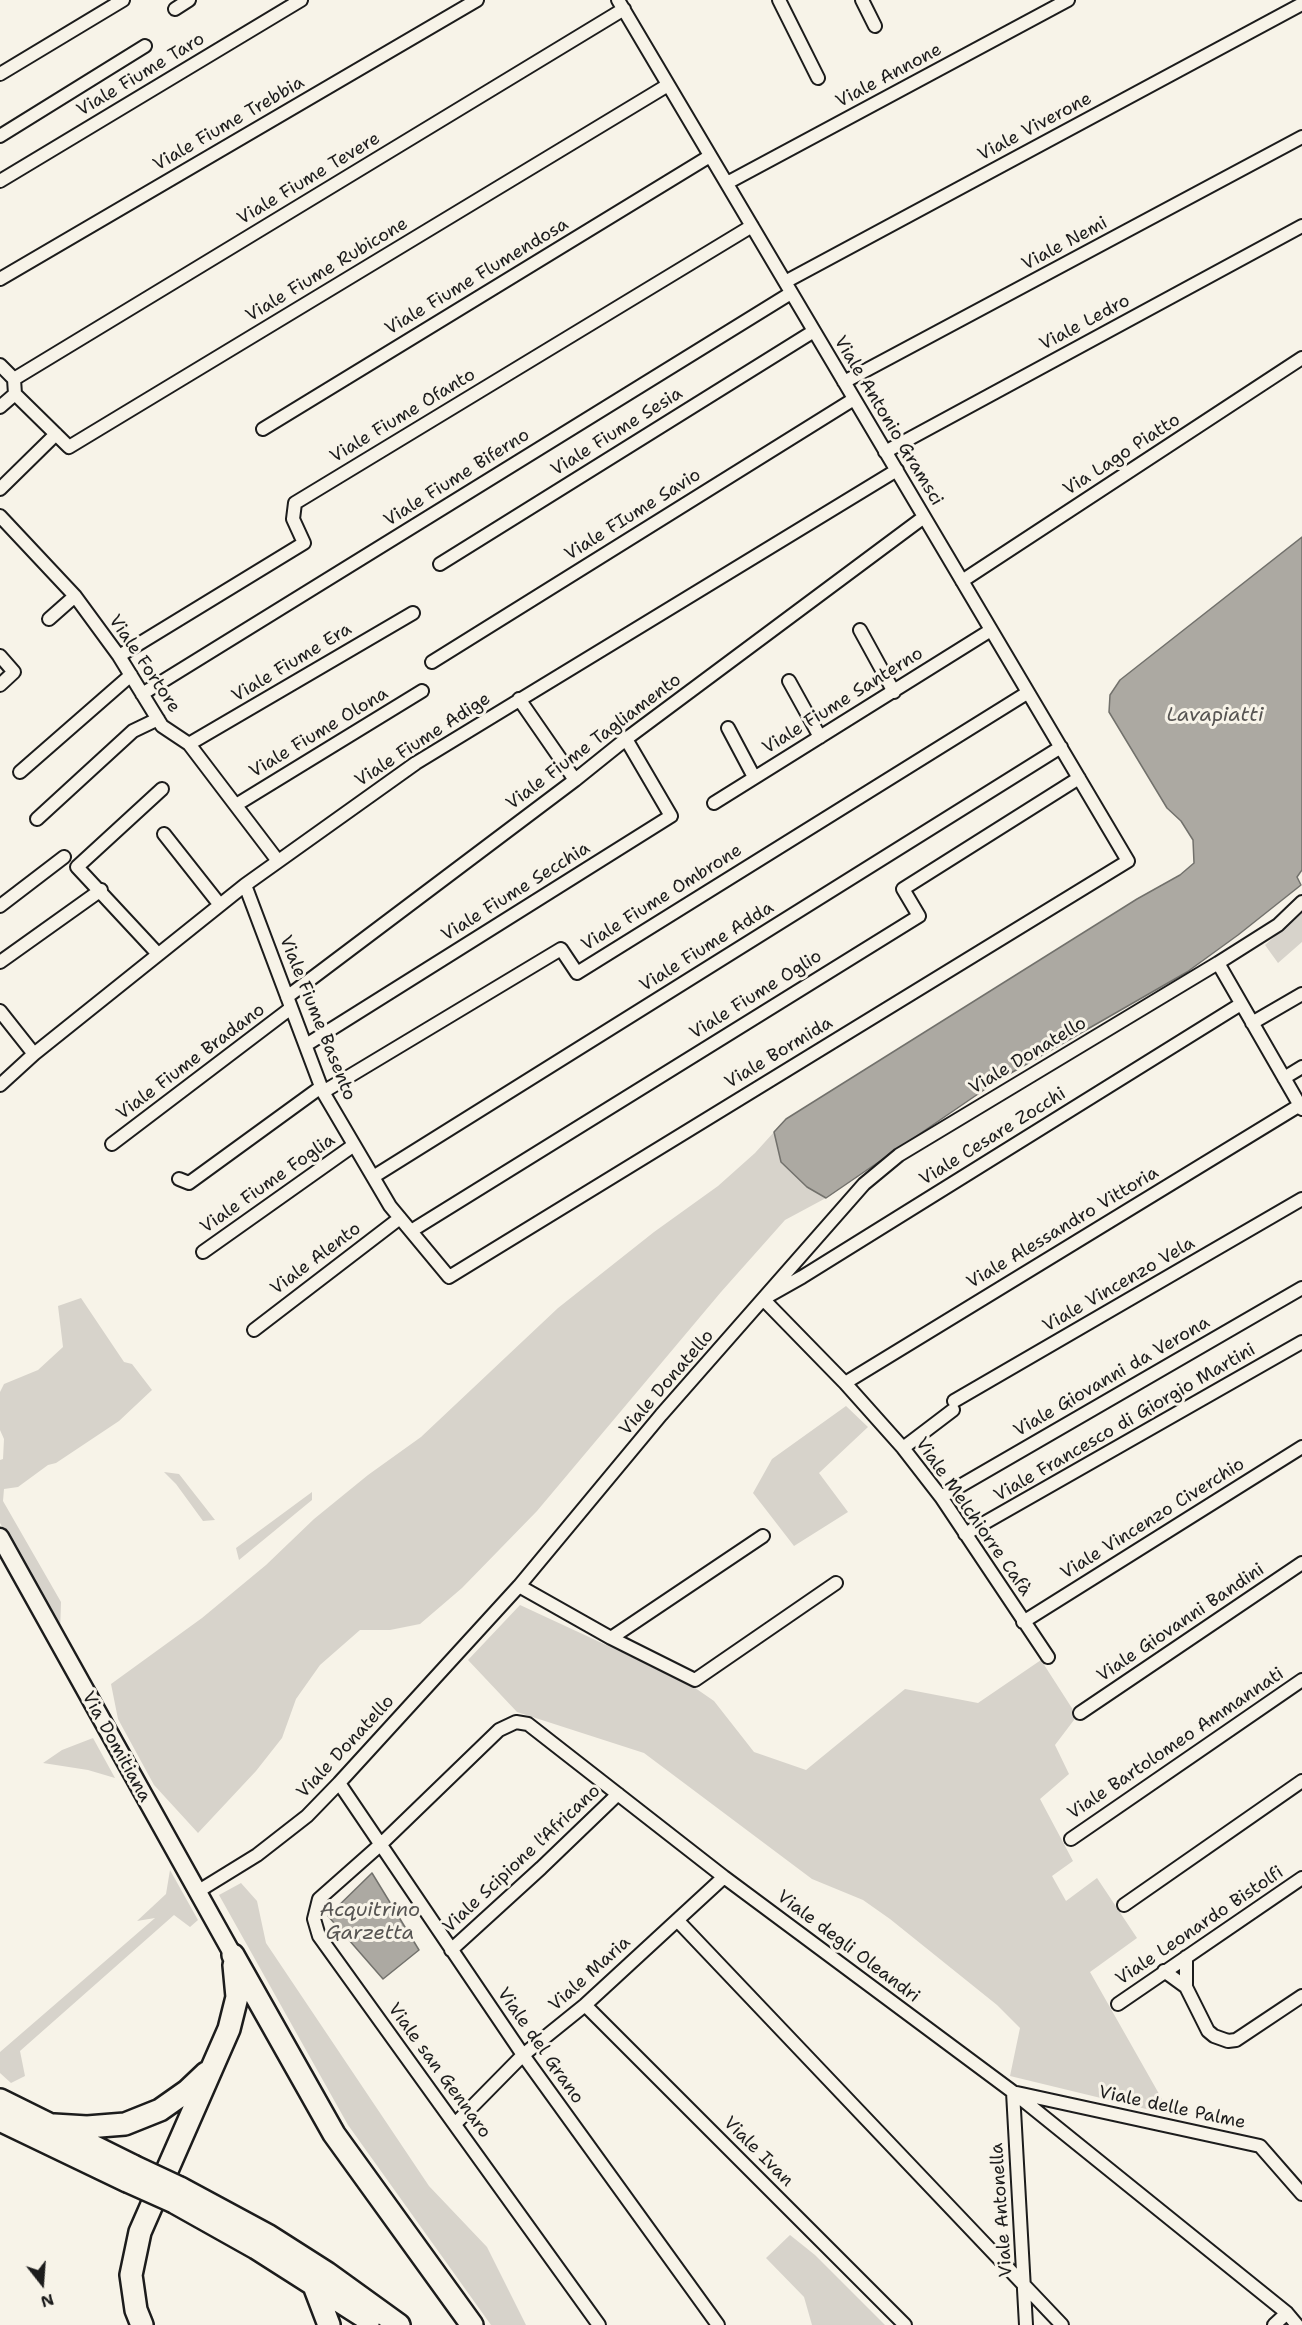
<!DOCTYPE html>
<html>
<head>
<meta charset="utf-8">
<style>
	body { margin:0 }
	#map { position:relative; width:1302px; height:2325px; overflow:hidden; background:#f7f3e8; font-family:"Shantell Sans",sans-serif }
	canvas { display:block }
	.north { position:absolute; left:12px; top:2253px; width:60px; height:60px; -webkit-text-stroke:4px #f7f3e8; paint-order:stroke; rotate:163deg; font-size:16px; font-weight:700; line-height:24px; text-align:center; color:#1c1c1c }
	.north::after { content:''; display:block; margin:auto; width:21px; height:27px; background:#1c1c1c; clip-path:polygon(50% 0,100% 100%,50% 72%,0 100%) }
</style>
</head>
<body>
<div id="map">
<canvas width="1302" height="2325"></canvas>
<div class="north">N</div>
</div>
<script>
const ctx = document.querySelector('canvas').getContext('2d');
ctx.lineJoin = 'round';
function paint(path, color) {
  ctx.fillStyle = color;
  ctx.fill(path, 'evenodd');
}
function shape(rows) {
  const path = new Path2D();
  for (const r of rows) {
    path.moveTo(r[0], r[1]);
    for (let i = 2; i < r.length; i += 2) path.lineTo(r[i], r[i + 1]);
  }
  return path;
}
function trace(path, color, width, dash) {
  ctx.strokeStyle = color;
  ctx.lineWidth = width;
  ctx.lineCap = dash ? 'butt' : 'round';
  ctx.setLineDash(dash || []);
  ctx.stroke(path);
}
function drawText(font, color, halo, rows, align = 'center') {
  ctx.font = font + ' "Shantell Sans",sans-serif';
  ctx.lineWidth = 6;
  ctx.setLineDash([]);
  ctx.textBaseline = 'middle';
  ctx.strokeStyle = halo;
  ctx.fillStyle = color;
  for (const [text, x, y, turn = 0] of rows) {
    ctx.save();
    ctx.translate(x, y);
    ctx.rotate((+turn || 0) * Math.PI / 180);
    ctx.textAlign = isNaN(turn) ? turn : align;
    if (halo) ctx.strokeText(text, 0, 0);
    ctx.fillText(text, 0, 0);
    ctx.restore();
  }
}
paint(shape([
	[1302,912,1302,942,1278,963,1265,945],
	[774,1132,781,1162,807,1187,826,1198,785,1220,721,1292,537,1511,462,1588,420,1624,390,1630,360,1630,320,1665,296,1699,282,1738,256,1771,198,1833,154,1785,118,1719,111,1684,202,1618,266,1565,314,1519,368,1475,421,1437,558,1308,654,1232,718,1186,755,1153],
	[81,1298,124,1362,132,1364,152,1390,119,1421,56,1463,48,1465,18,1487,4,1489,3,1501,61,1602,60,1633,0,1523,0,1460,3,1459,4,1439,0,1430,0,1392,4,1384,38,1370,63,1347,58,1306],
	[846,1406,868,1427,819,1473,848,1512,794,1546,753,1493,772,1459],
	[164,1472,179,1474,215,1520,203,1521,176,1484],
	[312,1492,312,1500,239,1560,236,1548],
	[520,1605,688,1683,714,1701,754,1752,806,1770,905,1689,978,1703,1041,1660,1077,1716,1055,1745,1069,1774,1040,1799,1073,1861,1052,1876,1066,1901,1097,1878,1137,1938,1090,1972,1171,2115,1010,2076,1020,2028,997,2005,890,1919,863,1900,812,1879,644,1753,517,1712,468,1660],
	[93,1738,115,1778,88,1770,43,1763,62,1750],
	[170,1870,198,1920,190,1927,174,1915,20,2051,25,2076,11,2083,0,2073,0,2052,155,1918,137,1921,166,1894],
	[241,1883,257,1901,266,1943,429,2186,487,2247,526,2325,491,2325,348,2125,219,1895],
	[790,2235,815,2255,885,2325,812,2325,804,2297,766,2258]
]), '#d7d3cb');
const water = shape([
	[1302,537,1302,870,1297,877,1301,885,1238,935,1187,972,997,1081,826,1198,807,1187,781,1162,774,1132,786,1119,1137,899,1180,875,1194,863,1193,840,1181,821,1167,808,1109,712,1110,695,1120,680,1302,537],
	[372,1873,419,1950,383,1979,328,1916,372,1873]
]);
paint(water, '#aca9a2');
trace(water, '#72716c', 1.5);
const street = shape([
	[779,0,818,78],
	[862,0,875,26],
	[175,9,189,0],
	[0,74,123,0],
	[0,136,145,46],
	[0,181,301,0],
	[727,183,1068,0],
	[0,279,477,0],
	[785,282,1302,4],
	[0,365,14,379,15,394,0,407],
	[14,379,624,9],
	[844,382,1302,137],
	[15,394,69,447,668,85],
	[263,429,710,156],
	[885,452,1302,226],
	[0,489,56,434],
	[0,516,75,596,119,656,162,726,189,744,278,861],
	[440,564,814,331],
	[962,581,1302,358],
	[49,619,75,596],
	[860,630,894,692],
	[0,656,14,672,0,685],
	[119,656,304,543,293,519,295,503,752,226],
	[432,662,854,399],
	[789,681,820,737],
	[142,694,791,293],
	[519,699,575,780],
	[728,728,754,777],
	[189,744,413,613],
	[20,772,131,675],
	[714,803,991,630],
	[236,805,422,691],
	[37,819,133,731,158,719],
	[164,834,220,905],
	[245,885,323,1092,390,1206,449,1277,1128,861,618,0],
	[0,906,64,857],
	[158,954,77,867,162,789],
	[0,962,101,890],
	[1218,963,1302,1109],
	[287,997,575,780,626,739,924,517],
	[0,1011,34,1054],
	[1252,1023,1302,994],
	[306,1045,671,816,626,739],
	[1284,1078,1302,1067],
	[0,1085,34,1054,245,885,416,763,897,470],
	[323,1092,561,949,577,973,1027,693],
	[112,1144,291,1008],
	[373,1177,1061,747],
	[179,1179,189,1183,321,1087],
	[411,1231,919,916,903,889,1079,778],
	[203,1252,354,1145],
	[254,1330,400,1218],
	[845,1383,1300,1105],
	[954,1401,1302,1199],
	[903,1448,953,1410],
	[941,1497,1302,1288],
	[965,1534,1302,1342],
	[519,1586,611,1638,695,1680,836,1583],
	[1023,1622,1302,1447],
	[611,1638,763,1536],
	[1048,1657,941,1497,903,1448,845,1383,763,1299,802,1277,1241,1004],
	[1080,1713,1302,1563],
	[339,1783,523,2055,718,2325],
	[1071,1839,1302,1680],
	[197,1892,257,1855,307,1816,339,1783,519,1586,661,1415,864,1184,899,1155,1218,963,1278,925,1302,902],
	[1124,1905,1302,1781],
	[677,1920,1062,2325],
	[451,1950,541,1868,618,1794],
	[1164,1971,1186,1987,1186,1957],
	[1186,1987,1208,2031,1214,2036,1228,2041,1236,2040,1302,1996],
	[1118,2004,1302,1878],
	[585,2005,905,2325],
	[1013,2092,1026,2325],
	[1017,2093,1260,2146,1302,2194],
	[455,2124,523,2055,585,2005,724,1877],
	[599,2325,319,1936,314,1919,319,1899,380,1845,499,1730,516,1722,528,1724,724,1877,1013,2092,1287,2313,1297,2325],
	[1274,2325,1287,2313]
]);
const secondary = shape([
	[0,1537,233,1955]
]);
const highway = shape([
	[233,1955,334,2134,472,2325],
	[0,2100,133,2166],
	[0,2120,127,2181],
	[54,2125,87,2127,125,2124,160,2110,187,2091,206,2073],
	[180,2188,269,2236,327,2273,399,2325],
	[174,2202,256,2248,369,2320],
	[313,2283,329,2325],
	[142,2325,136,2310,131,2275,140,2232,229,2029,237,1997,234,1965]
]);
trace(street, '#1c1c1c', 16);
trace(secondary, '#1c1c1c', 21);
trace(highway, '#1c1c1c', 26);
trace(street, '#f7f3e8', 12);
trace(secondary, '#f7f3e8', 16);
trace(highway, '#f7f3e8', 21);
const highwayBridge = shape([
	[133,2166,180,2188],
	[127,2181,174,2202]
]);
trace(highwayBridge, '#1c1c1c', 26, []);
trace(highwayBridge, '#f7f3e8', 21);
drawText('18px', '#1c1c1c', '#f7f3e8', [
	["Viale Fiume Taro",141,75,-31],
	["Viale Annone",889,76,-28],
	["Viale Fiume Trebbia",229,124,-30],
	["Viale Viverone",1035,127,-28],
	["Viale Fiume Tevere",309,179,-31],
	["Viale Nemi",1065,244,-28],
	["Viale Fiume Rubicone",327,270,-31],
	["Viale Fiume Flumendosa",477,277,-31],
	["Viale Ledro",1085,323,-28],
	["Viale Fiume Ofanto",403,416,-31],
	["Viale Antonio Gramsci",888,421,59],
	["Viale Fiume Sesia",617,432,-32],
	["Via Lago Piatto",1122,455,-33],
	["Viale Fiume Biferno",457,478,-32],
	["Viale FIume Savio",633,515,-32],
	["Viale Fiume Era",292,663,-31],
	["Viale Fortore",144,664,56],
	["Viale Fiume Santerno",843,701,-32],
	["Viale Fiume Olona",319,733,-31],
	["Viale Fiume Adige",423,740,-33],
	["Viale Fiume Tagliamento",594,742,-37],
	["Viale Fiume Secchia",516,892,-32],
	["Viale Fiume Ombrone",662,898,-32],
	["Viale Fiume Adda",707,947,-32],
	["Viale Fiume Oglio",756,995,-32],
	["Viale Fiume Basento",317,1018,68],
	["Viale Bormida",779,1053,-31],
	["Viale Donatello",1028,1056,-31],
	["Viale Fiume Bradano",191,1062,-37],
	["Viale Cesare Zocchi",993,1137,-32],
	["Viale Fiume Foglia",268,1184,-35],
	["Viale Alessandro Vittoria",1063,1228,-31],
	["Viale Alento",316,1259,-37],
	["Viale Vincenzo Vela",1119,1285,-30],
	["Viale Giovanni da Verona",1112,1377,-30],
	["Viale Donatello",667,1383,-49],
	["Viale Francesco di Giorgio Martini",1125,1423,-30],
	["Viale Melchiorre Cafà",973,1517,55],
	["Viale Vincenzo Civerchio",1153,1519,-32],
	["Viale Giovanni Bandini",1181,1623,-34],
	["Viale Bartolomeo Ammannati",1176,1744,-34],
	["Via Domitiana",116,1747,61],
	["Viale Donatello",346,1747,-47],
	["Viale Scipione l'Africano",522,1859,-43],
	["Viale Leonardo Bistolfi",1200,1926,-34],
	["Viale degli Oleandri",848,1947,37],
	["Viale Maria",590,1974,-42],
	["Viale del Grano",540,2046,55],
	["Viale san Gennaro",439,2071,54],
	["Viale delle Palme",1172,2108,12],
	["Viale Ivan",758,2152,45],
	["Viale Antonella",1002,2210,-94]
]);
drawText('italic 20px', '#565452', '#f7f3e8', [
	["Lavapiatti",1215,716],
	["Acquitrino",370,1911],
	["Garzetta",370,1934]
]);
</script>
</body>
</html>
